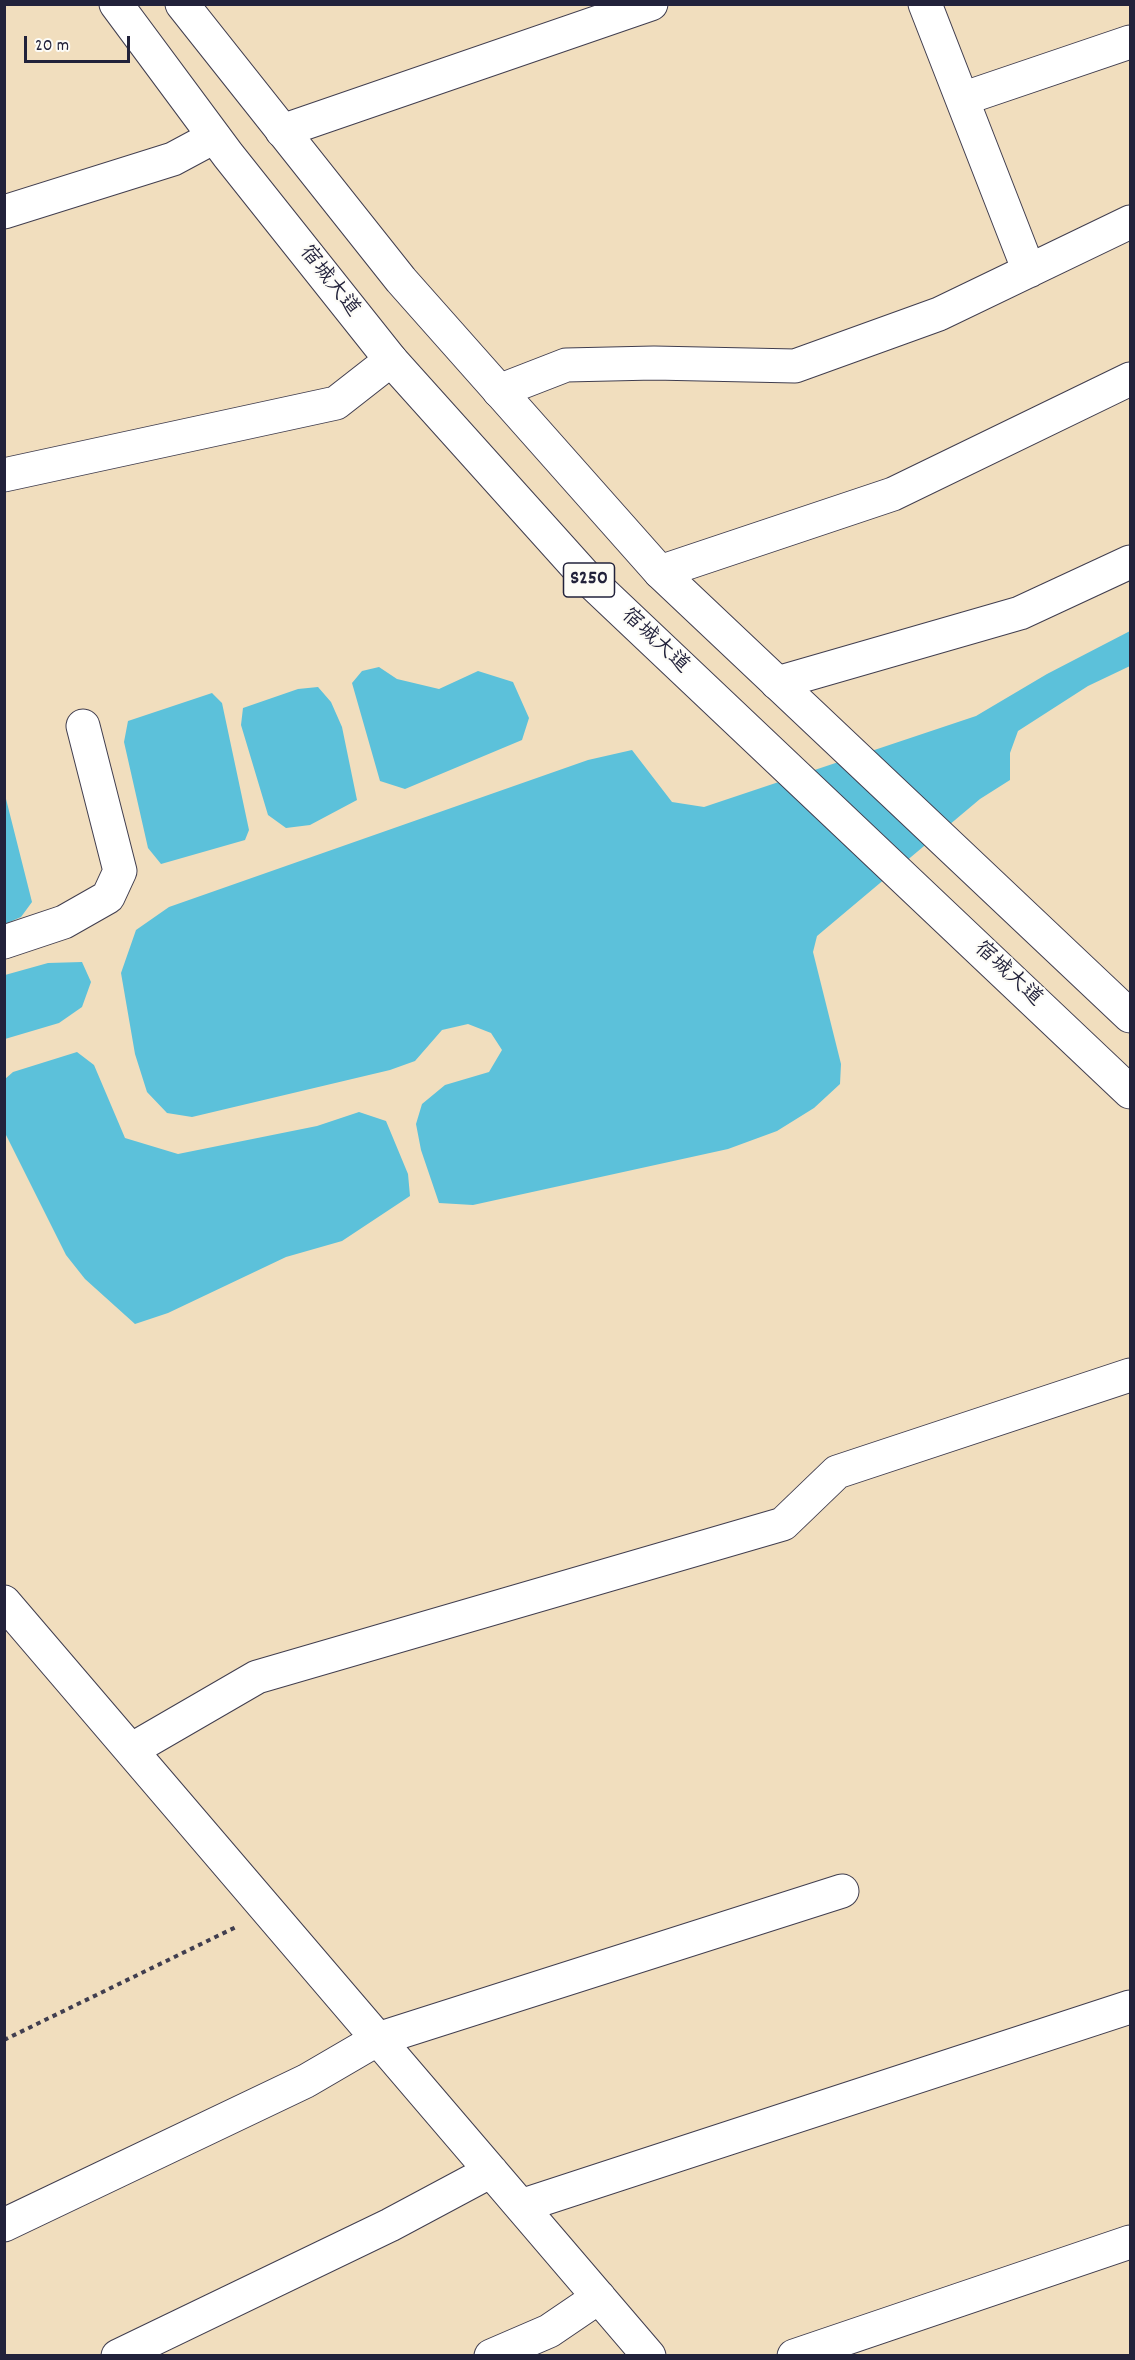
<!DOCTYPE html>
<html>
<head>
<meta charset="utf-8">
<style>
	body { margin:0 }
	#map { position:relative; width:1135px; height:2360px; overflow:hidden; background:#f1debe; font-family:Dekko,sans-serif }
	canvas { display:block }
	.frame { position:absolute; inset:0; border:6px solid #22223b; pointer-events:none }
	.scale { position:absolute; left:24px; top:36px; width:106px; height:27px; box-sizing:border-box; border:3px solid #22223b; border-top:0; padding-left:8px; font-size:18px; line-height:21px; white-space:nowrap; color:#22223b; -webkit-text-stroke:4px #fdfcf7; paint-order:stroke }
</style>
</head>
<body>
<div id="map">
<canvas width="1135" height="2360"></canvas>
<div class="frame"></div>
<div class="scale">20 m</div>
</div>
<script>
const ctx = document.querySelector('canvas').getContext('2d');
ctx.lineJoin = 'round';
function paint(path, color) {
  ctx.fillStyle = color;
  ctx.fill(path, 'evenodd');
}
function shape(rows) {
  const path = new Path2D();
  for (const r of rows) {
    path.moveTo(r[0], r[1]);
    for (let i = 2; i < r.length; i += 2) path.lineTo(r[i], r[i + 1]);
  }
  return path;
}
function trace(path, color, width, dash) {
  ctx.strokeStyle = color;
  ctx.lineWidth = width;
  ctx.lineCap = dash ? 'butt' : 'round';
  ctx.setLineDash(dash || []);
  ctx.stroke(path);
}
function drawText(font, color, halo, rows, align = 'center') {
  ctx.font = font + ' Dekko,"LXGW WenKai TC",sans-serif';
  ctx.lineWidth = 4.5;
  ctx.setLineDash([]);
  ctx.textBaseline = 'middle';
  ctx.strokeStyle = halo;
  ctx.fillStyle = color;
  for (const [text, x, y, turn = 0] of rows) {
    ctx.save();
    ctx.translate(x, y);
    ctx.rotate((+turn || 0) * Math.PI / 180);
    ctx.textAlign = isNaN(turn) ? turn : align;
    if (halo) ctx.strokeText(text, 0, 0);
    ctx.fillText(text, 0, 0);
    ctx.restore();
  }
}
paint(shape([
	[1130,631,1130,666,1088,686,1018,731,1010,753,1010,780,980,799,817,936,813,952,841,1064,840,1084,814,1108,777,1131,728,1149,473,1205,439,1203,421,1150,416,1124,422,1104,445,1085,489,1072,502,1050,491,1033,468,1024,442,1030,415,1061,390,1070,192,1117,167,1113,147,1092,135,1054,121,973,136,930,169,907,588,760,632,750,672,802,704,807,976,716,1047,674],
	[379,667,397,679,439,689,478,671,513,682,529,718,522,740,405,789,380,781,352,683,362,671],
	[318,687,331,702,342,727,357,800,310,825,286,828,268,815,241,725,243,708,298,689],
	[212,693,222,703,249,830,245,840,161,864,148,848,124,742,128,721],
	[4,791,32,902,21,917,5,924],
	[82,962,91,982,82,1007,59,1023,5,1039,5,975,48,963],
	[77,1052,94,1065,125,1138,178,1154,317,1126,359,1112,386,1121,408,1174,410,1196,342,1241,286,1257,168,1313,135,1324,85,1279,66,1255,5,1133,5,1079,13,1072]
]), '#5cc1da');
const minor = shape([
	[925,4,962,99,1130,42],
	[962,99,1029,271],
	[282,131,651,4],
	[4,212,173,159,214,137],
	[499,391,566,365,654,363,795,366,939,314,1130,222],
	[4,475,336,403,391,360],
	[660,572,893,494,1130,379],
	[777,683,1020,613,1130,562],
	[4,942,64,922,108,897,120,871,83,726],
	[4,1602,649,2356],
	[131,1750,257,1677,783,1524,837,1472,1130,1375],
	[521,2206,1130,2007],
	[4,2225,306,2081,378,2039,842,1891],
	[118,2356,390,2225,491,2171],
	[491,2356,549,2331,599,2297],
	[794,2356,1130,2242]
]);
const major = shape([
	[116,4,228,155,391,360,586,577,1130,1092],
	[182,4,401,280,660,572,1130,1016]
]);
trace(minor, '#413e4f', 35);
trace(major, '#413e4f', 35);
trace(shape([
	[4,2040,236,1927]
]), '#413e4f', 4, [4.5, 4.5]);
trace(minor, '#fff', 33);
trace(major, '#fff', 33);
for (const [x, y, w] of [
	[589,580,51]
]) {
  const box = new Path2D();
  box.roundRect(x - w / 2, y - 17, w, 34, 4.5);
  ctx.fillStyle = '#fdfcf7';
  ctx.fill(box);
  trace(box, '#22223b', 1.5);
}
drawText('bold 20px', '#22223b', null, [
	["S250",589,580]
]);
drawText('21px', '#22223b', '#fdfcf7', [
	["宿城大道",328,282,52],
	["宿城大道",654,642,43],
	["宿城大道",1007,975,43]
]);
</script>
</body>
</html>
